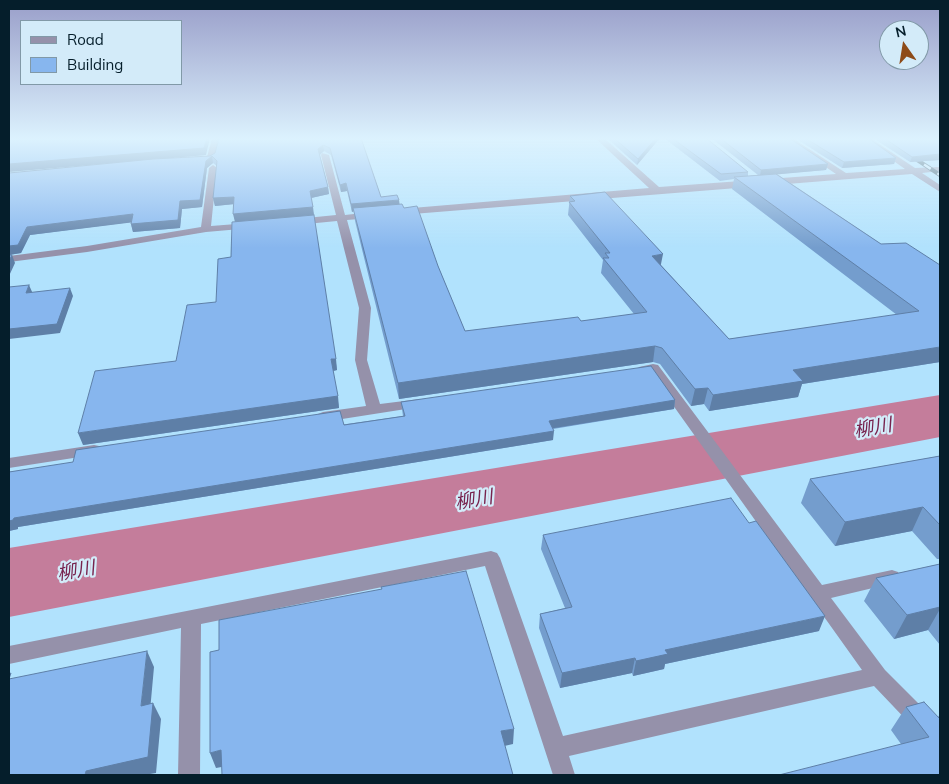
<!DOCTYPE html>
<html>
<head>
<meta charset="utf-8">
<style>
	body { margin:0 }
	#map { position:relative; width:949px; height:784px; overflow:hidden; background:#b1e2fd; font-family:Mulish,sans-serif }
	canvas { display:block }
	.frame { position:absolute; inset:0; border:10px solid #051e2b; pointer-events:none }
	.legend { position:absolute; left:20px; top:20px; width:162px; height:65px; box-sizing:border-box; background:#d3ebf9; border:1px solid #8199a7; margin:0; padding:6px 9px; list-style:none; font-size:15px; color:#051e2b }
	.legend li { display:flex; align-items:center; gap:10px; height:25px }
	.legend b { width:25px; border:1px solid #8199a7 }
	.north { position:absolute; left:879px; top:20px; width:50px; height:50px; box-sizing:border-box; background:#d3ebf9; border:1px solid #8199a7; border-radius:50%; rotate:347deg; font-size:14px; font-weight:700; line-height:20px; text-align:center; color:#051e2b }
	.north::after { content:''; display:block; margin:auto; width:18px; height:22px; background:#8d4b19; clip-path:polygon(50% 0,100% 100%,50% 72%,0 100%) }
</style>
</head>
<body>
<div id="map">
<canvas width="949" height="784"></canvas>
<div class="frame"></div>
<ul class="legend">
<li><b style="height:6px;background:#9591aa"></b>Road</li>
<li><b style="height:14px;background:#87b6ee"></b>Building</li>
</ul>
<div class="north">N</div>
</div>
<script>
const ctx = document.querySelector('canvas').getContext('2d');
ctx.lineJoin = 'round';
function shape(rows) {
  const path = new Path2D();
  for (const r of rows) {
    path.moveTo(r[0], r[1]);
    for (let i = 2; i < r.length; i += 2) path.lineTo(r[i], r[i + 1]);
  }
  return path;
}
function paint(path, color) {
  ctx.fillStyle = color;
  ctx.fill(path, 'evenodd');
}
function trace(path, color, width, dash) {
  ctx.strokeStyle = color;
  ctx.lineWidth = width;
  ctx.lineCap = dash ? 'butt' : 'round';
  ctx.setLineDash(dash || []);
  ctx.stroke(path);
}
function drawText(font, color, halo, rows, align = 'center') {
  ctx.font = font + ' Mulish,"Noto Sans JP",sans-serif';
  ctx.lineWidth = 4.5;
  ctx.setLineDash([]);
  ctx.textBaseline = 'middle';
  ctx.strokeStyle = halo;
  ctx.fillStyle = color;
  for (const [text, x, y, turn = 0] of rows) {
    ctx.save();
    ctx.translate(x, y);
    ctx.rotate((+turn || 0) * Math.PI / 180);
    ctx.textAlign = isNaN(turn) ? turn : align;
    if (halo) ctx.strokeText(text, 0, 0);
    ctx.fillText(text, 0, 0);
    ctx.restore();
  }
}
paint(shape([
	[940,395,940,437,9,617,9,548,940,395]
]), '#c47d9b');
paint(shape([
	[212,138,220,138,215,159,211,161,196,162,196,158,207,157,212,138],
	[595,138,604,138,659,187,836,174,783,138,792,138,846,173,905,169,861,138,870,138,915,168,940,167,940,171,922,173,940,185,940,192,912,174,400,215,395,212,400,209,649,188,595,138],
	[322,153,329,155,345,215,371,212,376,215,371,218,347,220,371,308,367,360,380,404,420,399,425,400,427,403,425,406,323,422,318,420,316,417,318,414,323,412,366,406,355,360,359,308,337,221,296,225,291,222,296,219,336,215,321,155,322,153],
	[213,165,217,168,211,226,249,223,252,224,252,228,206,232,87,252,9,262,9,256,87,246,201,227,209,168,213,165],
	[653,364,658,365,822,585,892,570,898,572,901,577,898,582,831,598,885,670,940,725,940,751,932,747,874,686,569,756,575,775,553,775,485,566,201,624,200,775,178,775,181,628,9,664,9,646,491,551,497,553,500,558,563,736,862,670,650,373,644,374,637,370,639,367,653,364],
	[94,445,99,446,102,450,99,454,9,468,9,458,94,445]
]), '#9591aa');
const rail = shape([
	[884,138,940,175]
]);
trace(rail, '#203d4c', 4);
trace(rail, '#d3ebf9', 2.5, [8]);
paint(shape([
	[9,138,206,155,171,158,210,156,361,138,381,197,399,204,404,208,438,266,465,331,581,321,634,314,601,273,603,260,568,215,570,196,661,265,729,339,897,315,732,189,734,179,720,181,664,138,706,138,748,172,748,176,758,175,711,138,789,138,828,164,826,170,777,174,881,244,906,243,940,362,802,384,798,397,709,411,704,404,691,406,660,364,653,362,399,399,355,221,354,211,352,212,347,191,341,192,331,155,324,151,320,155,328,187,329,194,311,198,337,370,333,371,339,408,83,445,176,361,216,302,231,257,235,222,234,204,215,206,213,198,217,166,213,163,207,168,202,207,182,209,180,228,133,232,131,224,131,222,30,235,21,253,9,255,9,173,128,162,9,171],
	[607,138,660,138,637,165],
	[795,138,868,138,896,158,894,164,842,168],
	[873,138,940,138,940,160,910,162],
	[675,400,674,409,553,429,553,440,18,527,18,529,9,531,9,472,403,416,401,402],
	[940,456,940,559,937,559,912,531,835,546,801,503,810,479],
	[543,535,819,631,665,664,664,669,633,676,632,673,560,688,539,628,540,614,565,608,541,549],
	[940,564,940,645,928,630,894,639,864,601,876,578],
	[906,707,938,717,940,714,940,775,901,744,891,730]
]), '#749dcd');
paint(shape([
	[207,138,210,138,206,155,9,172,9,164],
	[656,138,660,138,637,165,638,159],
	[323,145,324,151,319,155,318,149],
	[940,154,940,160,910,162,912,157],
	[212,156,213,163,207,168,202,207,182,209,180,228,133,232,131,224,180,201,206,161],
	[896,158,894,164,842,168,844,162],
	[828,164,826,170,760,176,761,170],
	[346,183,347,191,341,192,340,185],
	[328,187,329,194,311,198,310,191],
	[234,197,235,204,215,206,213,198],
	[399,200,400,207,353,208,354,211,352,212,351,204],
	[313,207,314,215,235,222,233,214],
	[133,214,135,222,30,235,21,253,9,255,9,246,27,227],
	[663,254,660,269,652,256],
	[12,255,15,263,9,276,9,261],
	[29,285,33,294,26,293],
	[70,288,73,296,60,333,9,339,9,329],
	[655,346,653,362,399,399,398,383],
	[940,347,940,362,802,384,798,397,709,411,713,395,793,370],
	[331,359,336,359,337,370,333,371],
	[708,388,704,404,691,406,695,389],
	[338,396,339,408,83,445,78,433],
	[675,400,674,409,548,429,549,421],
	[554,431,553,440,18,527,18,529,9,531,9,521,14,518],
	[923,507,912,531,835,546,845,522],
	[940,607,940,609,928,630,894,639,907,615],
	[825,616,819,631,665,664,664,669,633,676,636,661,665,650],
	[147,651,154,667,149,722,141,706],
	[635,658,632,673,560,688,562,673],
	[153,703,161,719,156,773,144,775,85,775,86,771],
	[514,729,513,744,500,747,501,731],
	[221,750,227,766,216,768,210,753]
]), '#5e7fa7');
const building = shape([
	[9,138,207,138,204,148,9,164,9,138],
	[219,138,361,138,381,197,397,195,399,200,351,204,346,183,340,185,330,148,323,145,318,149,328,187,310,191,313,207,233,214,234,197,213,198,217,161,212,156,206,161,200,200,180,201,178,220,131,224,133,214,27,227,18,245,9,246,9,173,153,159,210,156,215,153,219,138],
	[614,138,656,138,638,159,614,138],
	[672,138,706,138,748,172,721,174,672,138],
	[720,138,789,138,828,164,761,170,720,138],
	[805,138,868,138,896,158,844,162,805,138],
	[884,138,940,138,940,154,912,157,884,138],
	[776,174,881,244,906,243,940,265,940,347,793,370,803,381,713,395,708,388,695,389,662,348,655,346,398,383,353,208,402,204,404,208,417,206,438,266,465,331,578,317,581,321,647,312,603,258,609,258,605,253,610,253,569,202,575,201,570,196,605,192,663,254,652,256,729,339,919,311,734,177,776,174],
	[314,215,336,359,331,359,338,396,78,433,95,371,176,361,187,305,216,302,218,259,231,257,232,222,314,215],
	[9,255,12,255,9,261,9,255],
	[29,285,26,293,70,288,57,324,9,329,9,287,29,285],
	[651,366,675,400,549,421,554,431,14,518,13,520,9,521,9,472,73,462,76,450,340,411,344,425,405,416,401,402,651,366],
	[940,456,940,525,923,507,845,522,810,479,940,456],
	[731,498,749,523,756,521,825,616,665,650,668,654,636,661,635,658,562,673,540,614,572,607,543,535,731,498],
	[940,564,940,607,907,615,876,578,940,564],
	[466,571,514,729,501,731,513,775,222,775,221,750,210,753,210,652,219,650,219,620,382,589,381,587,466,571],
	[147,651,141,706,153,703,148,757,86,771,85,775,9,775,9,674,11,673,9,679,147,651],
	[924,702,940,719,940,775,779,775,929,737,906,707,924,702]
]);
paint(building, '#87b6ee');
trace(building, '#5e7fa7', 1);
const sky = ctx.createLinearGradient(0, 0, 0, 248);
sky.addColorStop(0, '#999ec9');
sky.addColorStop(0.56, '#dcf2fe');
sky.addColorStop(1, '#dcf2fe00');
ctx.fillStyle = sky;
ctx.fillRect(0, 0, 949, 248);
drawText('italic 19px', '#77234e', '#d3ebf9', [
	["柳川",873,428,-10],
	["柳川",474,500,-10],
	["柳川",76,571,-10]
]);
</script>
</body>
</html>
